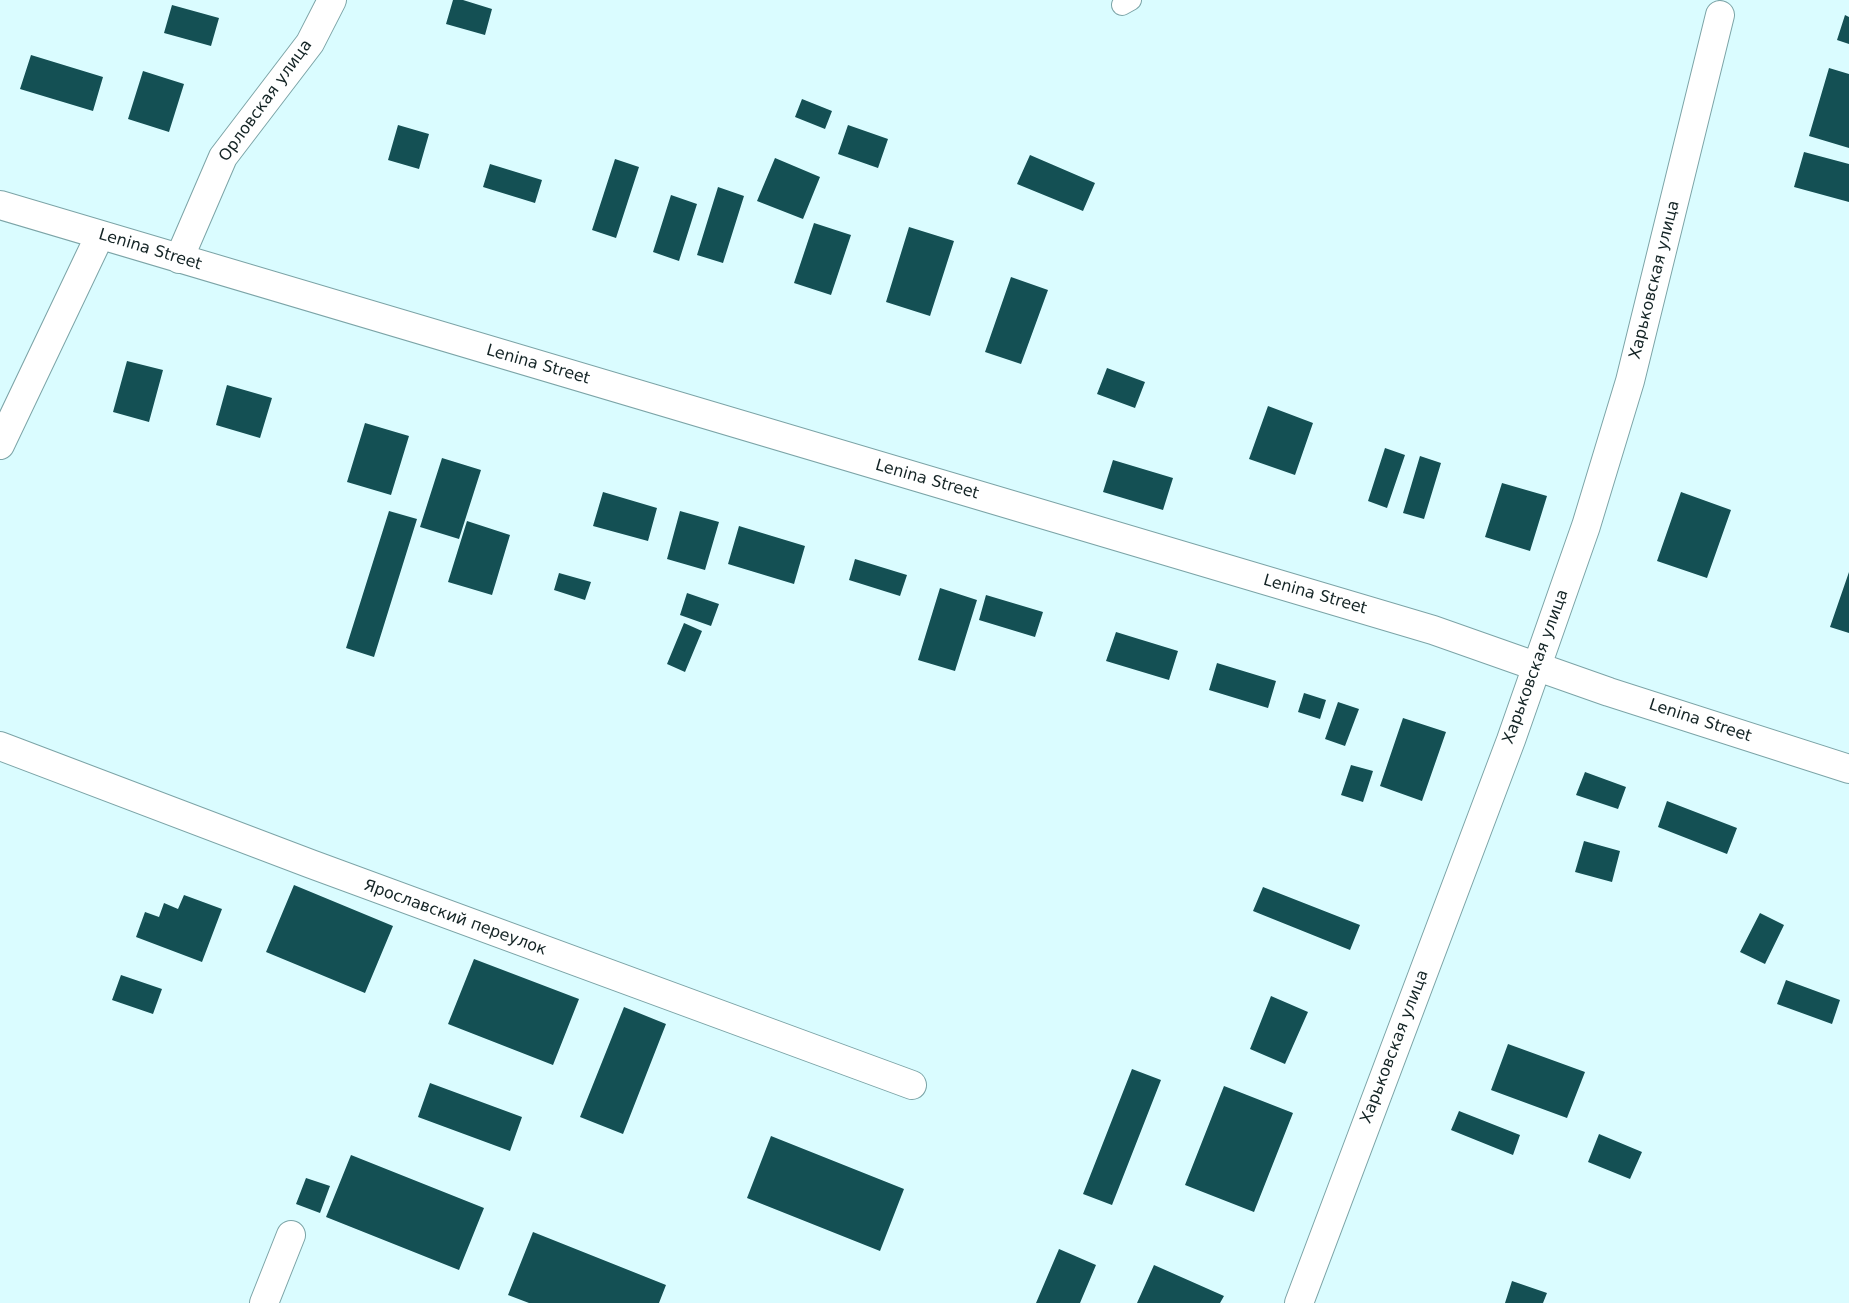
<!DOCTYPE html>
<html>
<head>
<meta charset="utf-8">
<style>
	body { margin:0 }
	canvas { display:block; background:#dafcff }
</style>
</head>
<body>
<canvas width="1849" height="1303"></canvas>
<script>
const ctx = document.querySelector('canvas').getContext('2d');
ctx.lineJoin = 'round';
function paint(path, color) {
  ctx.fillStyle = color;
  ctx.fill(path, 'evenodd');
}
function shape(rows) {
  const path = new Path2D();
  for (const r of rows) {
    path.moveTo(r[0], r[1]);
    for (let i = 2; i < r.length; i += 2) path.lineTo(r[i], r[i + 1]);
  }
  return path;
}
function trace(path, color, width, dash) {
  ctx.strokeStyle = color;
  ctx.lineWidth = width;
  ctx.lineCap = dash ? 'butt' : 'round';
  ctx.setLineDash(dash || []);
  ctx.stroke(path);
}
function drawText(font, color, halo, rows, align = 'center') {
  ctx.font = font + ' "DejaVu Sans",sans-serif';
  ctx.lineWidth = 5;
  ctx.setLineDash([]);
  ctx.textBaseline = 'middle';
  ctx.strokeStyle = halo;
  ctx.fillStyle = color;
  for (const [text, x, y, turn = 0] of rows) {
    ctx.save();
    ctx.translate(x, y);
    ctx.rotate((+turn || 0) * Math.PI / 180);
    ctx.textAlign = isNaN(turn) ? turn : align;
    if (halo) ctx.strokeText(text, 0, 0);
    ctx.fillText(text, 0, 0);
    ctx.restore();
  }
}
paint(shape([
	[453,0,463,0,492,9,485,35,446,24],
	[172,5,219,18,211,46,164,33],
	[1845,15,1849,17,1849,44,1837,40],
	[31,55,103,77,93,111,20,89],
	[1829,68,1849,74,1849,148,1809,136],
	[143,71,184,84,169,132,128,119],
	[802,99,832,111,825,129,795,117],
	[398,125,429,134,419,169,388,160],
	[848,125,888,139,878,168,838,154],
	[1804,152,1849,164,1849,202,1794,187],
	[1030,155,1095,183,1083,211,1017,184],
	[775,158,820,177,803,219,757,201],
	[615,159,639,167,616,238,592,230],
	[490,164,542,180,535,203,483,187],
	[718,187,744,196,723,263,697,255],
	[671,195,697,204,679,261,653,252],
	[814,223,851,235,831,295,794,283],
	[909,227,954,241,930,316,886,302],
	[1011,277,1048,290,1021,364,985,352],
	[127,361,163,370,149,422,113,412],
	[1107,368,1145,382,1135,408,1097,394],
	[227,385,272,398,260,438,216,425],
	[1268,406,1313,423,1295,475,1249,459],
	[365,423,409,436,391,495,347,482],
	[1385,448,1405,455,1387,508,1368,501],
	[1420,456,1441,463,1424,519,1403,513],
	[442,458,481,470,459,539,420,527],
	[1113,460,1173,478,1163,510,1103,492],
	[1502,483,1547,496,1530,551,1485,537],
	[603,492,657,508,648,541,593,526],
	[1681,492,1731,510,1707,578,1657,561],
	[389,511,417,519,374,657,346,648],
	[680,511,719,522,705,570,667,559],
	[467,521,510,535,492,595,448,582],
	[739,526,805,546,794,584,728,564],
	[855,559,907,575,900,596,849,580],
	[1849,572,1849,633,1830,627],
	[559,573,591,582,585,600,554,590],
	[940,588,977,600,955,671,918,660],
	[687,593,719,604,711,626,680,615],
	[986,595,1043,612,1035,637,979,620],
	[684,623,702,631,685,672,667,664],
	[1116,632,1178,651,1169,680,1106,661],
	[1217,663,1276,681,1268,708,1209,690],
	[1304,693,1326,700,1320,719,1298,712],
	[1338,702,1359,709,1345,746,1325,739],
	[1403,718,1446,732,1422,801,1380,786],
	[1351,765,1373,771,1363,802,1341,795],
	[1585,772,1626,787,1618,809,1576,795],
	[1667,801,1737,828,1727,854,1658,827],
	[1584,841,1620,851,1612,882,1575,872],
	[294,885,393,926,365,993,266,952],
	[1263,887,1360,925,1350,950,1253,911],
	[184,895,222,909,202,962,136,937,145,912,159,917,164,903,178,909],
	[1760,913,1784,925,1765,964,1740,952],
	[474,959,579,999,553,1065,448,1024],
	[121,975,162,989,153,1014,112,1000],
	[1786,980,1840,1000,1832,1024,1777,1004],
	[1271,996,1308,1012,1285,1064,1250,1049],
	[624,1007,666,1024,623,1134,580,1117],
	[1508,1044,1585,1072,1567,1118,1491,1090],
	[1132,1069,1161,1080,1112,1205,1083,1194],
	[430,1083,522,1117,510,1151,418,1117],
	[1224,1086,1293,1113,1254,1212,1185,1185],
	[1459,1111,1520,1135,1513,1155,1451,1130],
	[1599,1134,1642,1152,1630,1179,1588,1162],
	[771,1136,904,1189,880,1251,747,1198],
	[351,1155,484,1208,459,1270,326,1217],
	[306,1178,330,1186,320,1213,296,1204],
	[533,1232,666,1285,659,1303,529,1303,508,1295],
	[1059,1249,1096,1265,1080,1303,1036,1303],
	[1154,1265,1224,1296,1220,1303,1137,1303],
	[1512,1281,1547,1293,1543,1303,1505,1303]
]), '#145054');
const lane = shape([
	[1122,5,1131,0]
]);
const street = shape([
	[0,205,1433,630,1609,692,1849,769],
	[179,259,223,157,310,43,332,0],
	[0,445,100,235],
	[0,746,311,864,912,1085],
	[264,1303,291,1235],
	[1299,1303,1511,740,1586,526,1630,381,1720,15]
]);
trace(lane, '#7ca4a7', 22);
trace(street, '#7ca4a7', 30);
trace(lane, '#fff', 20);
trace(street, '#fff', 28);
drawText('16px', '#142425', '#fff', [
	["Орловская улица",266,101,-54],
	["Lenina Street",150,250,17],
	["Харьковская улица",1655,280,-76],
	["Lenina Street",538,365,16],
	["Lenina Street",927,480,16],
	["Lenina Street",1315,595,16],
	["Харьковская улица",1536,667,-70],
	["Lenina Street",1700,721,18],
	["Ярославский переулок",455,918,20],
	["Харьковская улица",1395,1047,-69]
]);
</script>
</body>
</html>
